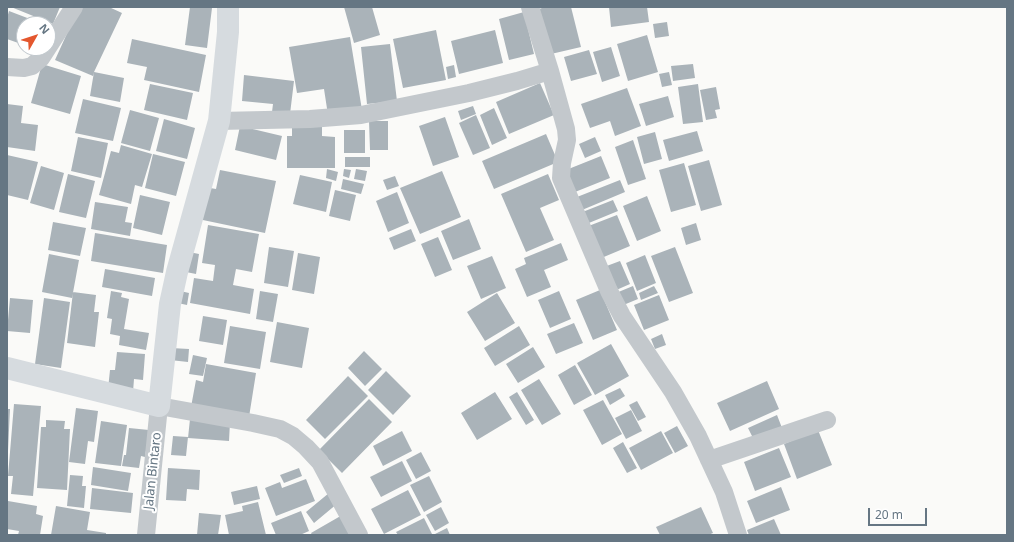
<!DOCTYPE html>
<html>
<head>
<meta charset="utf-8">
<style>
	body { margin:0 }
	#map { position:relative; width:1014px; height:542px; overflow:hidden; background:#fafaf8; font-family:"Noto Sans",sans-serif }
	canvas { display:block }
	.frame { position:absolute; inset:0; border:8px solid #657683; pointer-events:none }
	.north { position:absolute; left:16px; top:16px; width:40px; height:40px; box-sizing:border-box; background:#fff; border:1px solid #c1c8cd; border-radius:50%; rotate:51deg; font-size:11px; font-weight:700; line-height:16px; text-align:center; color:#657683 }
	.north::after { content:''; display:block; margin:auto; width:14px; height:18px; background:#e4572e; clip-path:polygon(50% 0,100% 100%,50% 72%,0 100%) }
	.scale { position:absolute; left:868px; top:508px; width:59px; height:18px; box-sizing:border-box; border:2px solid #657683; border-top:0; padding-left:5px; font-size:12px; line-height:14px; white-space:nowrap; color:#657683; -webkit-text-stroke:3px #fff; paint-order:stroke }
</style>
</head>
<body>
<div id="map">
<canvas width="1014" height="542"></canvas>
<div class="frame"></div>
<div class="north">N</div>
<div class="scale">20 m</div>
</div>
<script>
const ctx = document.querySelector('canvas').getContext('2d');
ctx.lineJoin = 'round';
function paint(path, color) {
  ctx.fillStyle = color;
  ctx.fill(path, 'evenodd');
}
function shape(rows) {
  const path = new Path2D();
  for (const r of rows) {
    path.moveTo(r[0], r[1]);
    for (let i = 2; i < r.length; i += 2) path.lineTo(r[i], r[i + 1]);
  }
  return path;
}
function trace(path, color, width, dash) {
  ctx.strokeStyle = color;
  ctx.lineWidth = width;
  ctx.lineCap = dash ? 'butt' : 'round';
  ctx.setLineDash(dash || []);
  ctx.stroke(path);
}
function drawText(font, color, halo, rows, align = 'center') {
  ctx.font = font + ' "Noto Sans",sans-serif';
  ctx.lineWidth = 4;
  ctx.setLineDash([]);
  ctx.textBaseline = 'middle';
  ctx.strokeStyle = halo;
  ctx.fillStyle = color;
  for (const [text, x, y, turn = 0] of rows) {
    ctx.save();
    ctx.translate(x, y);
    ctx.rotate((+turn || 0) * Math.PI / 180);
    ctx.textAlign = isNaN(turn) ? turn : align;
    if (halo) ctx.strokeText(text, 0, 0);
    ctx.fillText(text, 0, 0);
    ctx.restore();
  }
}
paint(shape([
	[11,7,60,7,53,24],
	[79,7,109,7,122,13,94,72,124,78,120,102,90,96,94,72,93,76,55,60],
	[190,7,212,8,207,48,185,45],
	[344,7,372,7,380,35,354,43],
	[545,7,571,7,581,47,551,54,539,9],
	[609,7,647,7,649,22,611,27],
	[9,11,43,24,24,24,24,45,7,39,7,18],
	[524,12,534,54,509,60,499,19],
	[667,22,669,36,655,38,653,24],
	[436,30,446,80,403,88,393,39],
	[495,30,503,63,459,74,451,41],
	[647,35,658,72,628,81,617,44],
	[350,37,362,110,328,115,324,89,297,93,289,47],
	[132,39,206,55,199,92,144,80,147,67,127,63],
	[390,44,397,101,367,104,361,47],
	[611,47,620,76,602,82,593,52],
	[589,50,597,74,571,81,564,57],
	[42,64,81,76,70,114,31,103],
	[693,64,695,78,673,81,671,66],
	[454,65,456,77,448,79,446,67],
	[669,72,672,85,662,87,659,74],
	[244,75,294,81,290,114,272,112,273,104,242,101],
	[540,83,554,115,509,134,496,102],
	[150,84,193,93,187,120,144,110],
	[698,84,703,122,683,124,678,87],
	[716,87,720,109,715,110,717,118,706,120,700,90],
	[627,88,641,126,615,136,610,121,590,128,581,104],
	[668,96,674,117,646,126,639,104],
	[83,99,121,108,113,141,75,133],
	[7,104,23,106,21,123,38,125,35,151,7,147],
	[473,106,476,114,461,120,458,111],
	[494,108,507,138,492,145,480,115],
	[130,110,159,118,150,151,121,143],
	[476,115,490,148,473,155,459,123],
	[445,117,459,157,433,166,419,126],
	[164,119,195,128,187,159,156,151],
	[369,121,388,121,388,150,370,150],
	[292,125,322,125,322,136,335,137,335,168,287,168,287,136,292,136],
	[240,126,282,136,276,160,235,150],
	[344,130,365,130,365,153,344,153],
	[697,131,703,151,669,161,663,140],
	[655,132,662,159,644,164,637,137],
	[546,134,558,162,494,189,482,161],
	[78,137,108,143,101,178,71,171],
	[595,137,601,151,585,158,579,144],
	[633,140,646,179,628,185,615,147],
	[121,145,152,154,142,187,135,185,131,204,99,195,111,151,119,153],
	[153,154,185,162,176,196,145,188],
	[7,155,38,162,28,200,7,195],
	[601,156,610,178,575,192,566,170],
	[345,157,370,157,370,167,345,167],
	[709,160,722,205,701,211,688,166],
	[684,163,696,205,671,212,659,170],
	[41,166,64,173,54,210,30,203],
	[327,169,338,172,336,181,326,178],
	[344,169,351,170,349,178,343,176],
	[356,169,367,171,365,181,354,179],
	[220,170,276,181,265,233,198,219,204,187,216,189],
	[442,171,461,217,420,234,400,188],
	[68,174,95,181,86,218,59,212],
	[548,174,559,200,540,208,554,240,526,252,501,194],
	[300,175,332,182,326,212,293,204],
	[395,176,399,186,387,190,383,180],
	[343,179,364,184,361,194,341,189],
	[620,180,625,192,582,210,577,197],
	[335,190,356,195,350,221,329,216],
	[397,192,409,223,388,232,376,201],
	[140,195,170,202,162,235,133,228],
	[647,196,661,231,637,241,623,206],
	[613,200,618,211,584,225,580,213],
	[95,202,128,207,125,222,132,223,130,236,91,229],
	[617,215,630,246,599,259,586,227],
	[469,219,481,249,453,260,441,231],
	[53,222,86,228,80,256,48,250],
	[696,223,701,240,686,245,681,228],
	[208,225,259,234,252,272,236,269,233,285,254,289,250,314,190,303,194,278,213,281,215,265,202,263],
	[411,229,416,241,394,250,389,238],
	[95,233,167,245,163,273,91,261],
	[438,237,452,270,435,277,421,244],
	[561,243,568,260,544,270,551,287,527,297,515,269,526,264,524,258],
	[269,247,294,251,288,287,264,283],
	[675,247,693,293,669,302,651,256],
	[184,251,199,254,196,274,181,271],
	[298,253,320,257,314,294,292,290],
	[49,254,79,260,72,298,42,292],
	[645,255,656,283,637,291,626,263],
	[492,256,506,288,481,299,467,266],
	[620,261,630,284,614,291,604,267],
	[105,269,155,278,152,296,102,287],
	[633,286,638,299,621,306,616,293],
	[654,286,658,293,641,300,639,293],
	[176,290,189,293,187,305,173,302],
	[600,290,617,330,593,340,576,300],
	[111,291,122,293,121,297,129,299,124,329,149,333,146,350,119,345,120,336,110,334,112,319,107,318],
	[260,291,278,294,273,322,256,319],
	[559,291,571,319,550,328,538,300],
	[73,292,96,295,94,312,99,312,95,347,67,343],
	[497,293,515,323,485,341,467,312],
	[659,295,669,320,644,330,634,305],
	[10,298,33,300,30,333,7,331],
	[44,298,70,302,61,368,35,364],
	[203,316,227,320,223,345,199,341],
	[277,322,309,328,302,368,270,362],
	[574,323,583,343,556,354,547,334],
	[230,326,266,332,260,369,224,363],
	[519,326,530,345,495,366,484,348],
	[662,334,666,345,655,349,651,339],
	[611,344,629,376,595,395,577,363],
	[533,347,545,367,518,383,506,364],
	[171,348,189,349,188,362,170,360],
	[364,351,382,369,365,386,348,368],
	[117,352,145,354,143,380,134,379,133,392,108,389,110,370,115,370],
	[193,355,207,358,203,376,189,374],
	[206,364,256,373,249,417,191,407,196,380,203,382],
	[575,365,592,395,574,405,558,375],
	[386,371,411,396,393,415,368,390],
	[348,376,368,396,325,439,306,420],
	[539,379,561,414,542,425,521,390],
	[767,381,779,409,730,431,717,403],
	[620,388,625,396,610,405,605,395],
	[495,392,512,419,477,440,461,413],
	[517,392,534,420,526,425,509,397],
	[369,399,392,422,342,473,319,450],
	[603,400,622,434,602,445,583,410],
	[637,401,646,417,638,421,629,405],
	[14,404,41,406,33,496,11,494,13,476,8,476],
	[76,408,98,411,94,442,88,441,85,464,69,462],
	[7,409,10,409,8,451,7,451],
	[631,410,642,431,626,439,615,418],
	[777,415,782,428,754,440,748,428],
	[190,419,230,422,229,441,188,438],
	[46,420,65,421,64,429,70,429,67,490,37,488,41,427,46,427],
	[101,421,127,425,121,466,95,463],
	[677,426,688,446,675,453,664,433],
	[129,428,149,430,145,457,141,456,139,468,122,466,124,455,126,455],
	[818,430,832,465,797,479,784,444],
	[402,431,412,451,383,466,373,446],
	[661,431,673,453,641,470,629,448],
	[173,436,188,437,186,456,171,455],
	[623,442,637,468,627,473,613,448],
	[779,448,791,477,755,491,744,462],
	[421,452,431,471,416,479,406,460],
	[402,461,412,481,381,497,370,477],
	[93,467,131,473,128,491,91,485],
	[168,468,200,470,199,490,187,489,186,501,166,500],
	[299,468,302,476,284,483,280,475],
	[70,475,83,476,82,486,86,486,84,508,67,506],
	[429,476,442,502,424,512,410,485],
	[306,479,315,501,276,516,265,488,280,482,282,488],
	[257,486,260,499,234,505,231,492],
	[781,487,790,510,756,523,747,501],
	[92,488,133,493,131,513,90,509],
	[408,490,421,515,384,534,371,509],
	[329,493,338,503,314,523,306,512],
	[8,501,37,506,36,514,43,516,40,535,18,535,19,531,7,529],
	[258,502,266,535,229,535,225,515,243,511,242,506],
	[56,506,90,512,87,530,106,533,106,535,51,535],
	[441,507,449,523,435,531,426,515],
	[701,507,713,533,708,535,660,535,656,527],
	[301,511,309,531,300,535,276,535,271,523],
	[199,513,221,515,218,535,197,535],
	[344,514,356,535,312,535,311,533],
	[424,518,432,534,430,535,398,535,396,532],
	[774,519,781,535,749,535,747,530],
	[447,528,450,535,433,535]
]), '#aab3b9');
trace(shape([
	[530,7,550,71],
	[7,67,24,68,32,66,41,58,74,7],
	[219,121,310,119,361,115,469,93,517,81,550,71,566,129,567,140,562,163,561,178,609,291,622,316,673,392,698,436,724,492,738,535],
	[709,460,827,420],
	[146,535,159,406,253,423,280,429,293,436,306,447,320,462,359,535]
]), '#c3c8cc', 18);
trace(shape([
	[7,368,159,406,170,304,177,272,219,121,228,32,228,7]
]), '#d6dbdf', 22);
drawText('13px', '#657683', '#fff', [
	["Jalan Bintaro",153,471,-84]
]);
</script>
</body>
</html>
